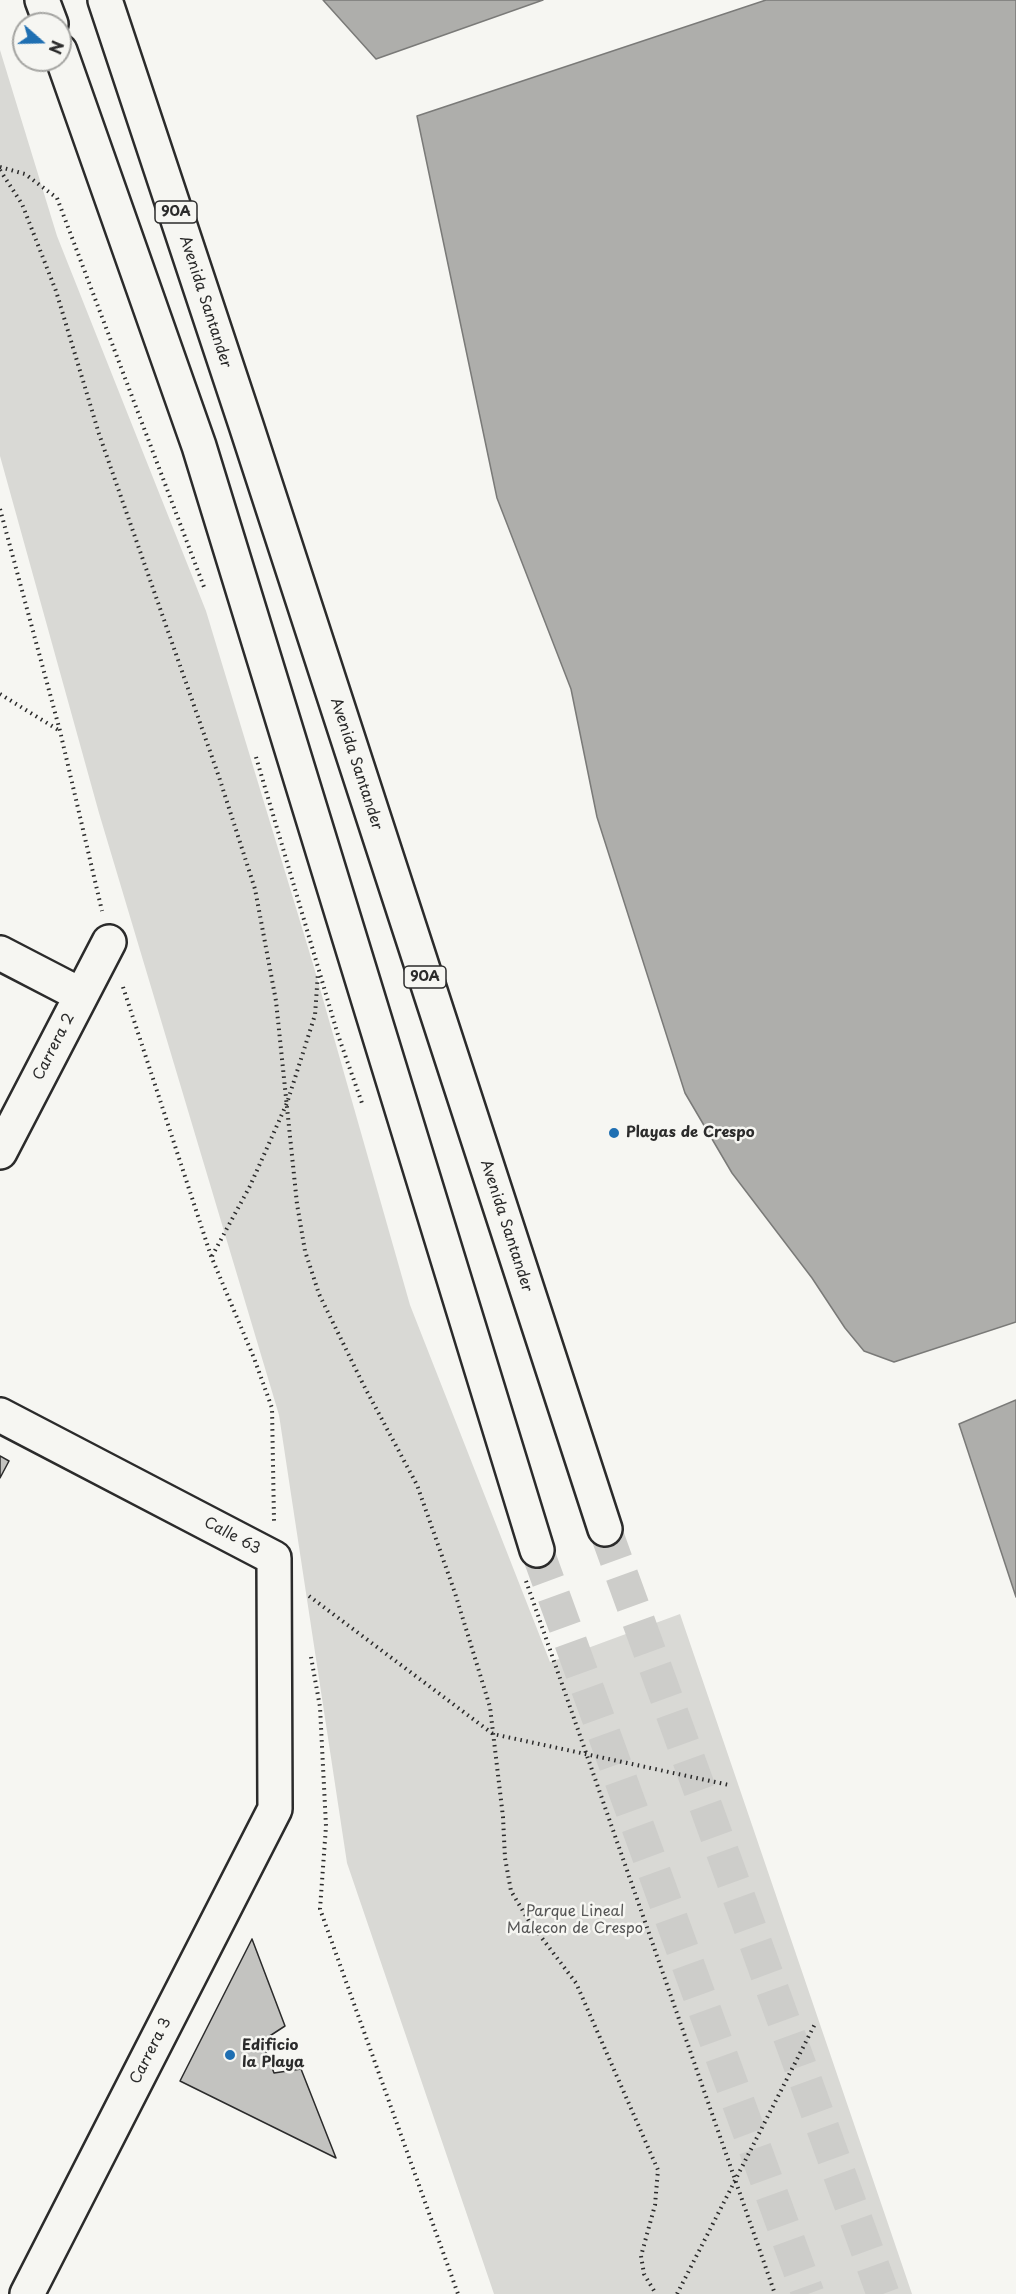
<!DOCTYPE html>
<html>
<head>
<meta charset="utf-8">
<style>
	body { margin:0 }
	#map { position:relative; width:1016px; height:2294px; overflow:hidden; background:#f6f6f2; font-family:"Playpen Sans",sans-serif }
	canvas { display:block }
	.north { position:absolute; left:12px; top:12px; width:60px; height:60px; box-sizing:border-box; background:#f6f6f2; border:2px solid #a5a5a2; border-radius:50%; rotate:110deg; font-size:16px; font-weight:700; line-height:24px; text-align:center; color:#2b2b2b }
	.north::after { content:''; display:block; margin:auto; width:21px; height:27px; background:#1f6fb2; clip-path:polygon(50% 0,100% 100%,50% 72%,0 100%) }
</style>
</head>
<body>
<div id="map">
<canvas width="1016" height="2294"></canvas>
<div class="north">N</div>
</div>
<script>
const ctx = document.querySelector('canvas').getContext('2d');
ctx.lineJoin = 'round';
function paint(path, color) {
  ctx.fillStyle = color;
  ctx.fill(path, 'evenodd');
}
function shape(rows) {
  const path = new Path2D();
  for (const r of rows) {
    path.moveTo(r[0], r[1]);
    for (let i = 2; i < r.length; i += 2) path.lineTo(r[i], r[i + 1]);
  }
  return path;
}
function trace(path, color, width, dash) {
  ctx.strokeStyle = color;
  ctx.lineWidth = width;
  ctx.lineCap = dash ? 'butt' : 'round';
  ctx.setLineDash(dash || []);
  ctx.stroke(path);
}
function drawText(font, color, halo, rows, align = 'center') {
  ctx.font = font + ' "Playpen Sans",sans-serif';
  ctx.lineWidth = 5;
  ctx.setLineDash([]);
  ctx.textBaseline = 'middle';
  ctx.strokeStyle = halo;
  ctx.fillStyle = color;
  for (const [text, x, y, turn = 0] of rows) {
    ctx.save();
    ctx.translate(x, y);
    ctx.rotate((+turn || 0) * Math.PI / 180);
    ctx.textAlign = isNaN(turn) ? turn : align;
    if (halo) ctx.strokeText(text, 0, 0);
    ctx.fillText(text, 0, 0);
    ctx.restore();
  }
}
paint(shape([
	[0,50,57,236,206,611,313,964,410,1305,550,1662,680,1614,912,2294,494,2294,347,1863,279,1415,99,813,0,456]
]), '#d9d9d5');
const water = shape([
	[323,0,543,0,376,59,323,0],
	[766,0,1016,0,1016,1322,894,1362,864,1351,845,1328,812,1278,732,1173,685,1093,597,817,571,689,497,498,417,116,766,0],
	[1016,1400,1016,1597,959,1424,1016,1400]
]);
paint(water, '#aeaeab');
trace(water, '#7a7a78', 1.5);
const building = shape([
	[0,1456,9,1461,0,1478,0,1456],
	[252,1939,285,2026,262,2041,274,2073,301,2069,336,2158,180,2081,252,1939]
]);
paint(building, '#c3c3c0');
trace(building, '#2b2b2b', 1.5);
trace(shape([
	[605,1529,883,2294],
	[537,1550,808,2294]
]), '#cdcdca', 33, [33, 16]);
const minor = shape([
	[0,953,81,995],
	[0,1152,109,942],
	[0,1415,274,1558,275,1809,27,2294]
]);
const highway = shape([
	[42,0,51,24],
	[105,0,246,425,605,1529],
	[60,51,199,446,537,1550]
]);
trace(minor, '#2b2b2b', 38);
trace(highway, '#2b2b2b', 38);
trace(shape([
	[0,167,25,174,57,198,204,587],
	[0,170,22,204,56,291,99,434,219,777,255,889,276,1001,297,1204,305,1251,319,1294,363,1384,417,1485,455,1593,490,1707,503,1817,505,1858,511,1891,529,1921,576,1983,658,2170,655,2205,641,2256,644,2274,656,2294],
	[0,509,60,731,102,911],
	[0,694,60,731],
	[256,757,338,1035,363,1106],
	[123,987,211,1256,254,1358,272,1408,274,1521],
	[212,1256,250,1186,287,1103,315,1015,318,973],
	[526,1581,775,2294],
	[309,1596,493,1734,729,1785],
	[311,1657,320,1707,326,1826,320,1909,458,2294],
	[677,2294,816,2022]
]), '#2b2b2b', 4, [1.5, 4.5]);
trace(minor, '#f6f6f2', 33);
trace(highway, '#f6f6f2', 33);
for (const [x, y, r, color] of [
	[614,1133,6,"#1f6fb2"],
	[230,2055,6,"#1f6fb2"]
]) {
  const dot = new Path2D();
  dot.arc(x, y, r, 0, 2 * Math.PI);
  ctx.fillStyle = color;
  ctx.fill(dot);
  trace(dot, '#f6f6f2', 2);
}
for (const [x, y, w] of [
	[176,212,42],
	[425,977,42]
]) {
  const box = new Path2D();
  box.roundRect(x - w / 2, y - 11, w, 22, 4.5);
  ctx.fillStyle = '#f6f6f2';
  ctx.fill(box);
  trace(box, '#2b2b2b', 1.5);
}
drawText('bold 14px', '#2b2b2b', null, [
	["90A",176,212],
	["90A",425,977]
]);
drawText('15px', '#2b2b2b', '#f6f6f2', [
	["Avenida Santander",205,302,72],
	["Avenida Santander",356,764,72],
	["Carrera 2",54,1047,-63],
	["Avenida Santander",506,1226,72],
	["Calle 63",232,1536,28],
	["Carrera 3",151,2051,-63]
]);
drawText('bold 15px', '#2b2b2b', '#f6f6f2', [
	["Playas de Crespo",626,1133],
	["Edificio",242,2046],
	["la Playa",242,2063]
], 'left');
drawText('15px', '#565656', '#f6f6f2', [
	["Parque Lineal",575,1912],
	["Malecon de Crespo",575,1929]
]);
</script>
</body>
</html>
